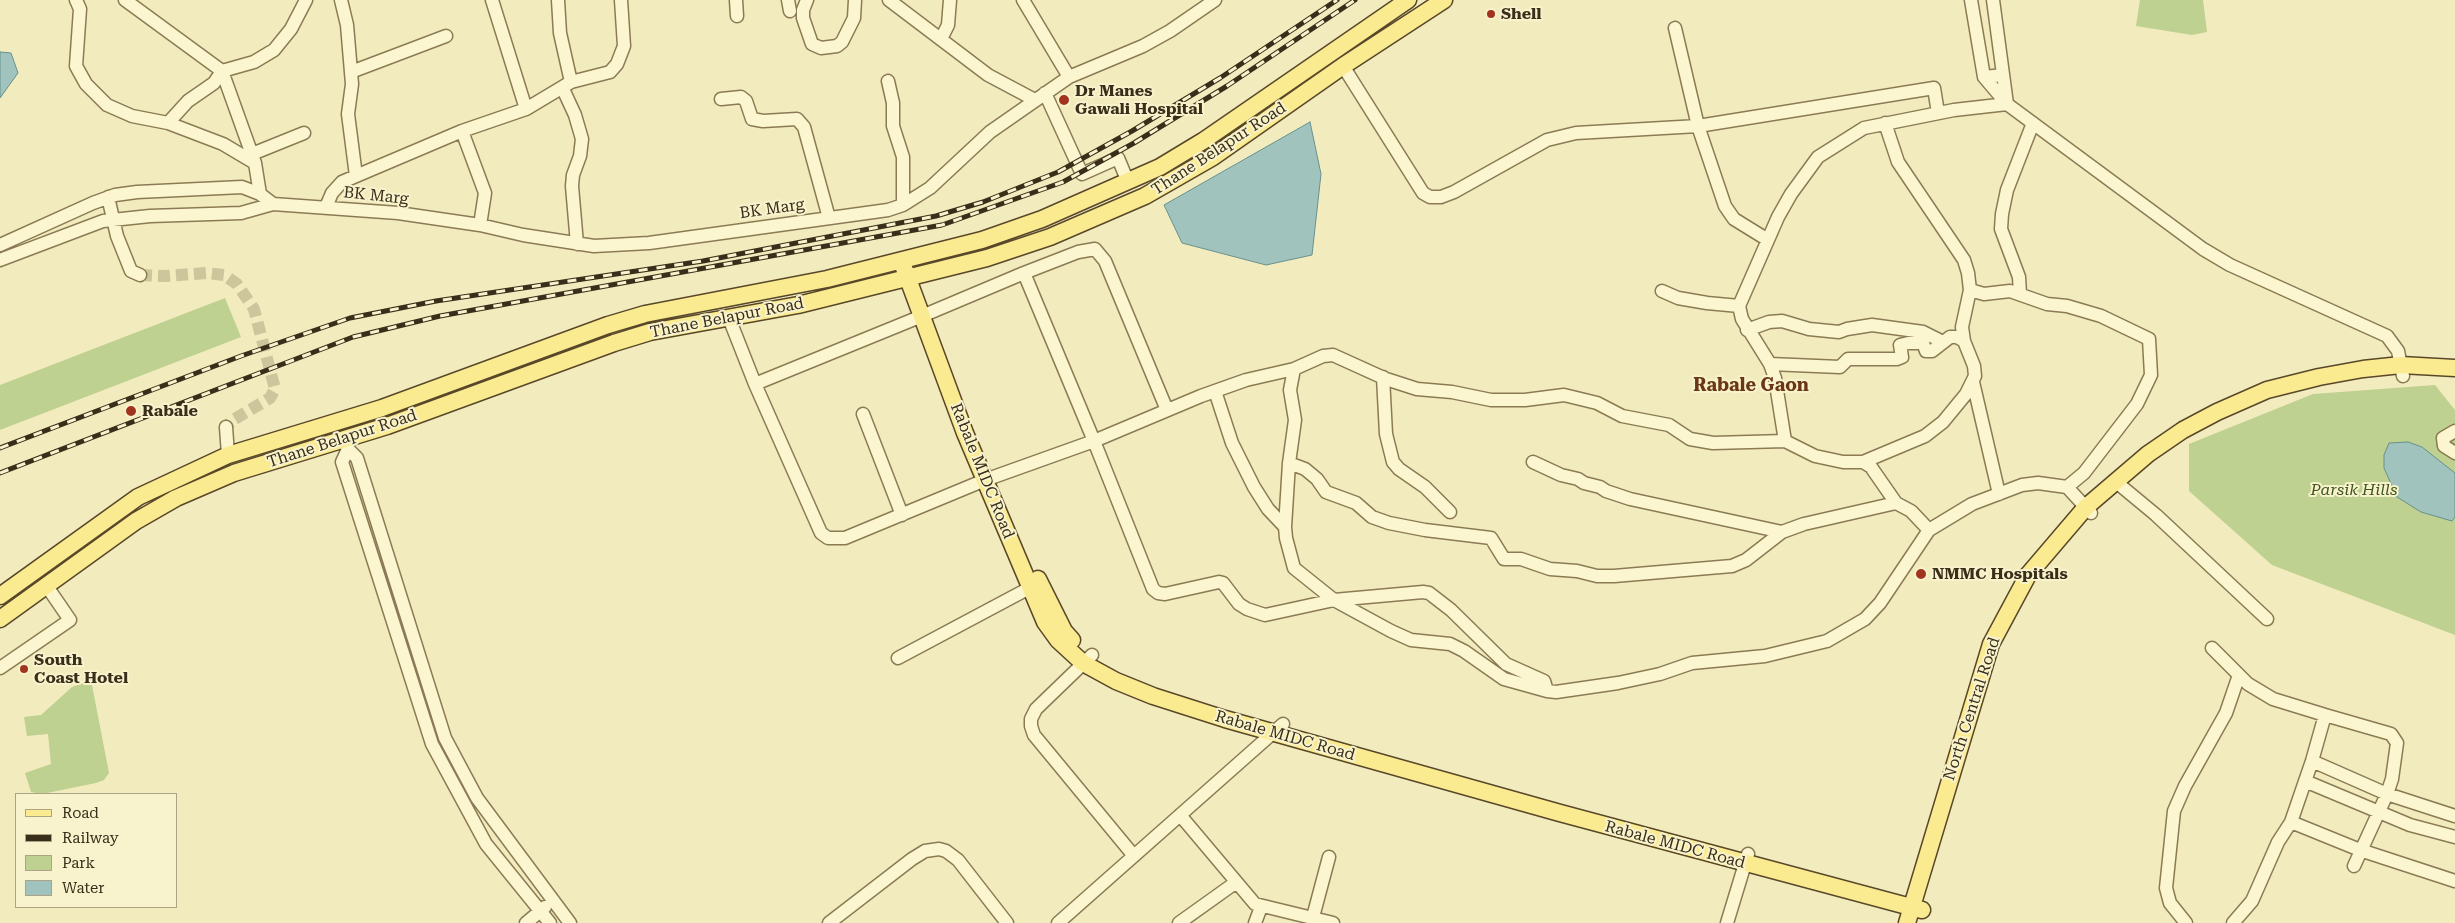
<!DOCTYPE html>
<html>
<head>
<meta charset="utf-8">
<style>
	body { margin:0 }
	#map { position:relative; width:2455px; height:923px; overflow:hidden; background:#f2ebbd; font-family:"Roboto Serif",serif }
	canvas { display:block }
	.legend { position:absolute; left:15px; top:793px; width:162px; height:115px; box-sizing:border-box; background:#f9f3cd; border:1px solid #aca485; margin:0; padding:6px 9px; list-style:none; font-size:15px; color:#392e1a }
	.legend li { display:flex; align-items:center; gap:10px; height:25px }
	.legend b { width:25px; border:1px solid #aca485 }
</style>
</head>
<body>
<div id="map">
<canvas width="2455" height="923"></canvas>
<ul class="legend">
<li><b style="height:6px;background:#faeb90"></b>Road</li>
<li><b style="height:6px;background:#392e1a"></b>Railway</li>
<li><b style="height:14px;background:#bed190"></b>Park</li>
<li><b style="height:14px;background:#a1c3be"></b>Water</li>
</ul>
</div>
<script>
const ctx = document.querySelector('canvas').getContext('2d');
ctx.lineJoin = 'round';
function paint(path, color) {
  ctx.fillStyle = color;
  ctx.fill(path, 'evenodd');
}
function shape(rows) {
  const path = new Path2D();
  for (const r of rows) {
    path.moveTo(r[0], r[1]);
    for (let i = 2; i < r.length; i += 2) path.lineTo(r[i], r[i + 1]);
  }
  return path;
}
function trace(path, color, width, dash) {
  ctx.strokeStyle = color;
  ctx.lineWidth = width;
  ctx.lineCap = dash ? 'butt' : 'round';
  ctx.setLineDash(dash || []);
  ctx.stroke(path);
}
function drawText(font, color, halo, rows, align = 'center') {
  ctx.font = font + ' "Roboto Serif",serif';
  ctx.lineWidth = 4;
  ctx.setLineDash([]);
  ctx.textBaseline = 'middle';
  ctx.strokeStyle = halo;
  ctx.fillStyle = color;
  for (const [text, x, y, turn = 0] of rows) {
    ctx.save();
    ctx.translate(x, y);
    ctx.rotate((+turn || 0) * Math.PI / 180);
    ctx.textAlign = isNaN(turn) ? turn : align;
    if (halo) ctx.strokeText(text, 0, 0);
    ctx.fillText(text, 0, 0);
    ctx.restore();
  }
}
paint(shape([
	[2140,0,2203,0,2207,32,2192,35,2136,26],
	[225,298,241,337,0,430,0,385],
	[2435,385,2455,410,2455,635,2272,565,2189,491,2189,444,2313,394],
	[91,680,109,773,104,780,96,783,42,794,31,792,25,773,51,764,48,734,27,736,24,717,41,715,72,687]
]), '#bed190');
const water = shape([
	[0,52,11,53,18,73,0,98,0,52],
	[1310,122,1321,174,1312,255,1266,265,1182,243,1164,205,1310,122],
	[2408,442,2422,447,2455,473,2455,517,2452,521,2421,512,2397,497,2384,468,2384,455,2389,443,2408,442]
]);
paint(water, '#a1c3be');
trace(water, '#67918e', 1);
trace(shape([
	[140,275,166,276,206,273,224,275,237,284,254,309,275,389,270,398,233,420,226,427]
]), '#cdc59c', 12, [12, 6]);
const minor = shape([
	[76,0,80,9,76,66,86,84,107,105,132,116,168,123,223,144,255,163],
	[125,0,222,71,255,163,260,194],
	[341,0,347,25,352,84,348,114,356,176],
	[492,0,526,109],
	[558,0,560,33,571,82],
	[736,0,737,16],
	[788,0,790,11],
	[807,0,803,10,803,18,812,44,821,48,837,46,842,42,854,18,855,0],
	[889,0,988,75,1035,100],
	[1023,0,1069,77],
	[1971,0,1984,77,2003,75],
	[1993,0,2007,104,2203,249,2230,265,2387,336,2398,351,2403,376],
	[1675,28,1698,126,1725,206,1734,219,1768,240],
	[941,39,948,25,950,0],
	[1343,66,1423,193,1430,197,1441,197,1454,192,1547,140,1576,133,1698,126,1934,88,1938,113],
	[351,72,446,36],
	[1984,77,2007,104],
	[888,81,893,103,893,126,903,157,903,205],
	[563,89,575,115,582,139,580,156,573,175,572,186,577,244],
	[1045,93,1082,174,1118,158,1128,182],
	[721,99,741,97,746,101,752,119,763,121,797,119,804,127,829,218],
	[2007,104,1954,110,1864,128,1818,157,1791,194,1778,217,1739,306,1742,319,1770,364,1775,378,1785,441,1815,456,1843,462,1863,462,1871,467,1896,503,1911,511,1929,530,1972,504,2022,485,2038,483,2067,487,2091,513],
	[168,123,188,101,214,83,222,71,254,62,274,50,291,29,306,0],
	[462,131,485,193,480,225],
	[252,154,304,133],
	[108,197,117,236,131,271,140,275],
	[326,207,332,193,342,182,356,176,462,131,526,109,571,82,610,72,617,64,624,46,621,0],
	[0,245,93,203,115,195,137,192,242,187,260,194,273,204],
	[0,260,103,221,150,216,241,213,273,204,398,213,480,225,523,235,594,246,649,243,888,210,903,205,930,188,990,132,1069,77,1143,46,1170,31,1215,0],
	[1024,273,1094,441,985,480,845,538,828,538,821,533,755,384,922,316,1024,273,1078,252,1095,249,1105,261,1167,410],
	[1970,290,1984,294,2010,291,2047,304,2067,306,2101,316,2149,339,2151,375,2137,404,2084,473,2067,487],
	[1662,291,1678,298,1707,303,1739,306],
	[2020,294,2019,277,2001,229,2002,214,2007,190,2033,123],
	[729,318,755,384],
	[1747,330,1769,322,1782,321,1809,329,1839,332,1847,329,1872,325,1923,332,1943,342],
	[1770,364,1840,367,1848,359,1897,359,1902,357,1900,345,1908,343,1923,343,1926,351,1932,351,1950,337,1957,337,1964,341],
	[1294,369,1246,380,1201,396,1094,441,1153,589,1158,593,1165,594,1219,582,1223,583,1239,604,1247,609,1265,615,1334,600,1423,592,1429,593,1451,610,1506,664,1544,681,1547,691,1556,692,1618,683,1660,674,1692,663,1765,656,1827,641,1865,619,1880,603,1929,530],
	[1383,377,1386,434,1393,462,1399,469,1425,487,1450,512],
	[1973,382,1999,494],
	[1215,391,1232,443,1254,487,1268,509,1285,527],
	[863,414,902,515],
	[226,427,228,455],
	[2455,431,2443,438,2444,446,2455,453],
	[344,440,348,449,357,458,445,738,477,798,570,923],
	[1785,441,1713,443,1690,439,1669,425,1622,416,1597,403,1564,395,1525,400,1491,400,1452,392,1417,389,1386,379,1333,355,1323,356,1294,369,1290,390,1295,420,1289,463,1305,469,1317,479,1326,492,1356,503,1372,517,1389,523,1425,530,1491,538,1504,559,1521,559,1550,569,1577,571,1597,576,1614,576,1732,566,1746,560,1782,532,1804,524,1896,503],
	[348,449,342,462,432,744,486,844,550,923],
	[1533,462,1561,475,1578,479,1584,483,1600,487,1606,491,1630,499,1782,532],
	[1863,462,1925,436,1943,422,1966,394,1975,376,1974,366,1964,341,1962,327,1970,290,1968,273,1964,260,1898,162,1885,123],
	[1289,463,1285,527,1286,538,1294,568,1334,600,1391,631,1411,640,1450,644,1464,651,1504,679,1547,691],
	[2121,486,2156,515,2267,619],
	[2212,648,2248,684,2273,699,2325,715],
	[1092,655,1036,709,1031,719,1031,726,1034,735,1134,856],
	[898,658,1037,584],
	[0,668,70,620,46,585],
	[2312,761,2387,794,2455,816],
	[2305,781,2410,825,2455,837],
	[1180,815,1255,904,1333,923],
	[2291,822,2360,850,2455,881],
	[1313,917,1329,857],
	[526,923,545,907],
	[829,923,912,859,925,851,939,849,946,851,958,860,1007,923],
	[1058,923,1283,724],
	[1179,923,1235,883],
	[1255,923,1261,907],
	[1727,923,1748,854],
	[2186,923,2170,903,2166,888,2174,811,2185,786,2226,713,2239,675],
	[2233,923,2252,901,2278,842,2291,822,2312,761,2325,715,2391,734,2397,743,2392,779,2387,794,2354,866]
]);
const major = shape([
	[904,268,965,433,1045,622,1058,640,1083,663,1116,681,1153,696,1225,719,1560,813,1922,910],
	[1038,579,1064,631,1072,640],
	[0,596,138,497,228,455,382,408,608,325,645,314,827,279,982,240,1042,219,1160,167,1203,141,1408,0],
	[0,619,136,521,176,498,234,473,387,426,614,343,650,332,798,305,987,258,1050,237,1145,196,1213,157,1343,66,1444,0],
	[1907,923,1991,644,2028,575,2086,507,2148,454,2183,430,2217,412,2267,390,2319,377,2363,369,2401,365,2455,368]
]);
trace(minor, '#8b7b54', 15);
trace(major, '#584729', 19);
trace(minor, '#fcf6d0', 12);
trace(major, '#faeb90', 16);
const rail = shape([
	[0,448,241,356,350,318,436,301,703,261,936,216,983,202,1058,172,1132,131,1220,78,1337,0],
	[0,473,353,337,440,316,942,225,1063,182,1134,143,1227,86,1355,0]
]);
trace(rail, '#392e1a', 5);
trace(rail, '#f9f3cd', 3, [9]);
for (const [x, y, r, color] of [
	[1491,14,5,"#a0341f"],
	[1064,100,6,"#a0341f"],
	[131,411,6,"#a0341f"],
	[1921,574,6,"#a0341f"],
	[24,669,5,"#a0341f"]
]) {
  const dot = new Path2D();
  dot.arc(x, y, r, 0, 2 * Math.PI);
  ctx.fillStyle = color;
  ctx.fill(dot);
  trace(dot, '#f9f3cd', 2);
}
drawText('bold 16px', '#392e1a', '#f9f3cd', [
	["Shell",1501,14],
	["Dr Manes",1075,91],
	["Gawali Hospital",1075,109],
	["Rabale",142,411],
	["NMMC Hospitals",1932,574],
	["South",34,660],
	["Coast Hotel",34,678]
], 'left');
drawText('16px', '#392e1a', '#f9f3cd', [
	["Thane Belapur Road",1219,149,-33],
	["BK Marg",376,196,6],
	["BK Marg",772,209,-8],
	["Thane Belapur Road",727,318,-11],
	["Thane Belapur Road",342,439,-18],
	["Rabale MIDC Road",982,471,68],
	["North Central Road",1972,709,-72],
	["Rabale MIDC Road",1285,736,16],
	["Rabale MIDC Road",1675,845,15]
]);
drawText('italic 16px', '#40571f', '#f9f3cd', [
	["Parsik Hills",2354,490]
]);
drawText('bold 18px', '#6a3616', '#f9f3cd', [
	["Rabale Gaon",1751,386]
]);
</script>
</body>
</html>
